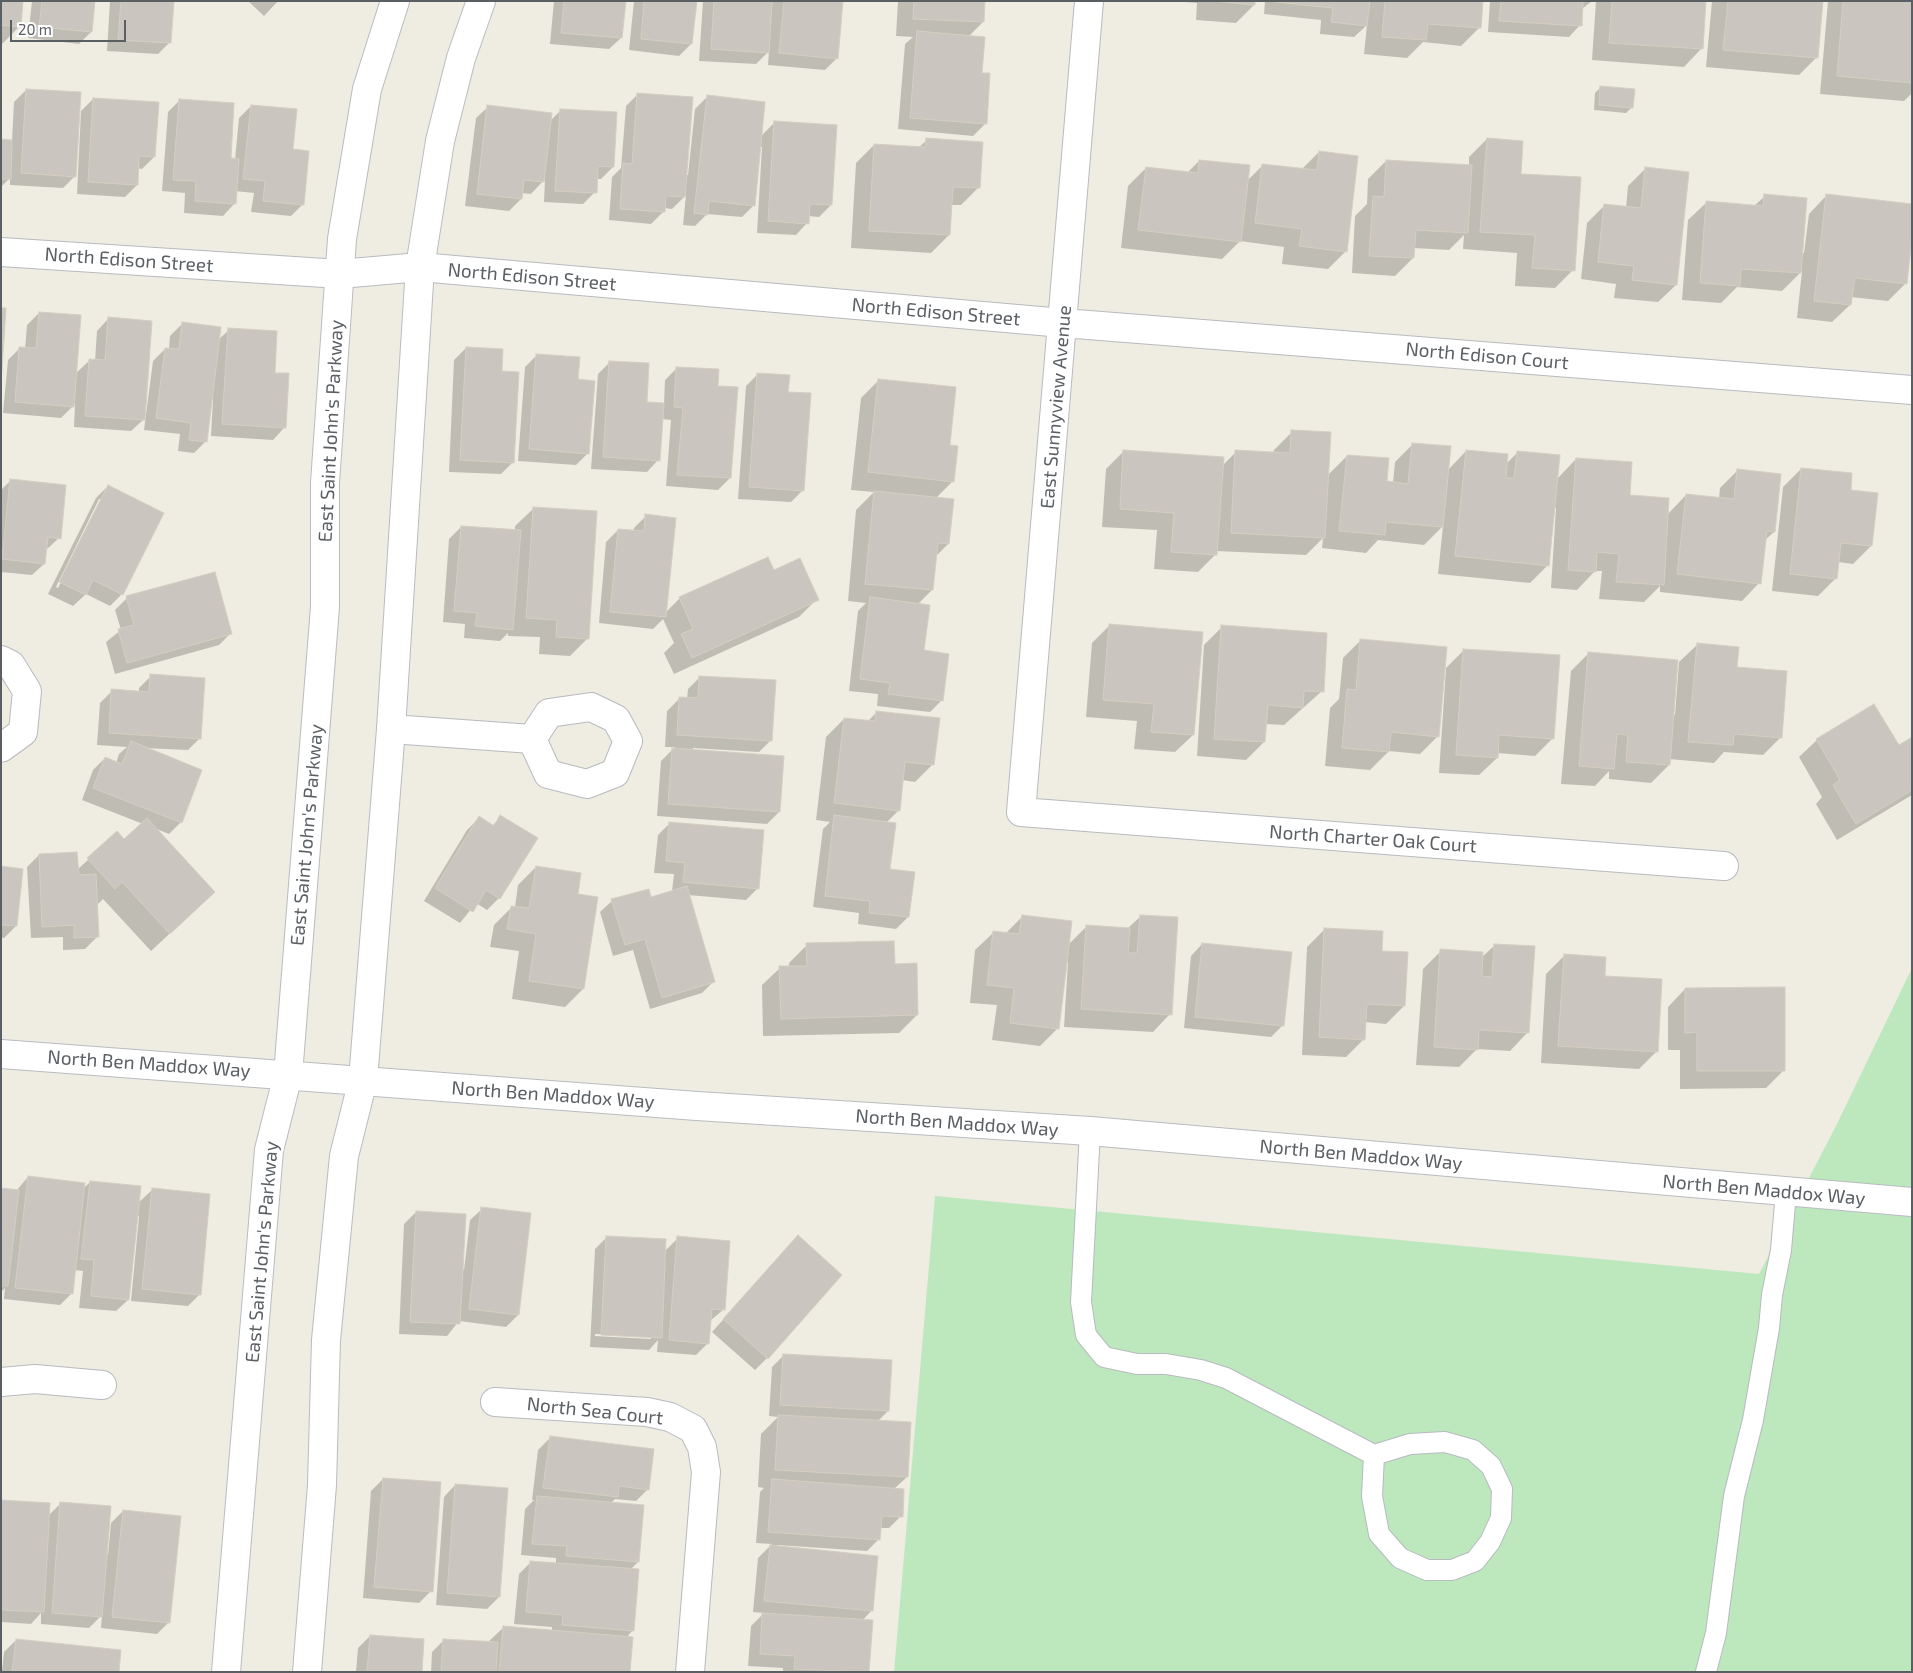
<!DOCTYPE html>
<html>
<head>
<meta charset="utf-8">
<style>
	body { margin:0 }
	#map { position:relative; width:1913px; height:1673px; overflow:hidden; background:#efece2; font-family:"Exo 2",sans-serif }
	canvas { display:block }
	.frame { position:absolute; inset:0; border:2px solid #5a5f64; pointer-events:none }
	.scale { position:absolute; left:10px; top:20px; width:116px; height:22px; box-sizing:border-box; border:2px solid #5a5f64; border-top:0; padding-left:6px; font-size:15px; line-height:18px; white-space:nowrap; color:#5a5f64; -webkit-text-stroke:4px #fff; paint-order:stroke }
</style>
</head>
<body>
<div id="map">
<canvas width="1913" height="1673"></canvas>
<div class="frame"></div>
<div class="scale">20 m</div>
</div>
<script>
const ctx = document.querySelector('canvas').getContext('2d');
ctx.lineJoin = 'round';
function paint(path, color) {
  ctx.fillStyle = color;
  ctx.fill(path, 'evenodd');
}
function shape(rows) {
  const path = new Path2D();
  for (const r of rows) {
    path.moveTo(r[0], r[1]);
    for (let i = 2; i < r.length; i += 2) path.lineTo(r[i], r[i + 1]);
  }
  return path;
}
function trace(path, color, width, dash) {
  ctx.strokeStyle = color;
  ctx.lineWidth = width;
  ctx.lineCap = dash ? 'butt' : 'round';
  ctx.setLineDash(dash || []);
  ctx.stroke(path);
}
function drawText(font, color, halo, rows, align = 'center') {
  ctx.font = font + ' "Exo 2",sans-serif';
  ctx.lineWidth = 5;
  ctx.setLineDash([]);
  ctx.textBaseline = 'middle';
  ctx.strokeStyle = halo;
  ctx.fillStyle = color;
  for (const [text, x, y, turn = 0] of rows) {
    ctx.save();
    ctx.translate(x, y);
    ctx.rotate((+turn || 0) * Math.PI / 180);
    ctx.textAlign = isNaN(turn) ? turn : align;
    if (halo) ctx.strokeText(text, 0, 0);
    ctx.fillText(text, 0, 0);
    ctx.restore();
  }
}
paint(shape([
	[1912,968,1912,1672,894,1672,935,1196,1759,1274,1836,1126]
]), '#bde8bd');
paint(shape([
	[1,1,20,26,2,44,1,44],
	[32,1,94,1,91,32,79,44,28,38],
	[110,1,172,1,170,42,158,54,107,51],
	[248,1,278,1,264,16],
	[554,1,624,1,621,38,609,49,550,44],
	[634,1,695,1,691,44,679,56,629,50],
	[703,1,841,1,837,58,825,70,768,65,769,51,756,64,699,61],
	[898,1,984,1,983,22,968,37,981,74,985,124,973,136,898,129,905,44,913,37,896,36],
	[1171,1,1254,1,1254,5,1236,23,1196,20,1197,3],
	[1265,1,1482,1,1479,28,1461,46,1423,42,1407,58,1364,54,1367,25,1354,37,1320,34,1321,20,1264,14],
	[1490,1,1592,1,1582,9,1580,25,1569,37,1488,32],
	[1596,1,1705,1,1701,49,1684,67,1592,60],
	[1712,1,1822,1,1817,57,1799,75,1706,67],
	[1828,1,1912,1,1912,93,1904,101,1820,94],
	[1600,88,1632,107,1626,113,1594,110,1595,93],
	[26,90,75,176,63,188,10,185,10,178,1,187,1,141,12,141,14,102],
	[638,94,686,175,688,175,695,109,707,97,761,136,775,122,831,205,819,217,808,216,807,223,796,235,757,233,762,147,760,146,754,205,742,217,707,214,695,226,683,225,686,195,672,209,664,208,663,212,651,224,609,220,612,177,621,168,626,106],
	[93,99,154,157,142,169,137,168,137,185,125,197,77,194,81,111],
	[180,100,229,159,235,160,239,118,251,106,292,150,303,204,291,216,251,212,254,193,235,191,234,204,223,216,184,213,185,193,162,191,168,112],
	[488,107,550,121,561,110,613,167,601,179,596,179,595,192,583,204,544,202,545,179,531,194,521,193,521,199,509,211,465,206,476,118],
	[1487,139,1520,175,1573,270,1555,288,1515,286,1517,253,1463,249,1464,235,1449,250,1414,248,1413,258,1395,276,1352,273,1355,216,1367,204,1368,179,1386,161,1469,166,1469,157],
	[927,140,979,187,961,205,951,205,949,235,931,253,851,248,856,163,874,145,918,148],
	[1319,152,1346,251,1328,269,1282,264,1284,247,1240,241,1222,259,1121,248,1128,186,1146,168,1187,173,1199,161,1247,181,1263,165,1302,169],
	[1646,168,1676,285,1658,302,1614,298,1616,284,1581,279,1587,223,1605,205,1626,208,1628,186],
	[1765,196,1802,253,1804,253,1809,214,1826,196,1905,284,1888,301,1851,297,1850,305,1832,322,1797,318,1802,271,1782,291,1737,287,1721,303,1682,300,1688,220,1706,203,1754,206],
	[39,313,75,374,89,361,95,361,97,331,108,319,143,420,131,431,74,427,75,404,61,418,3,413,8,360,20,348,25,349,27,325],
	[182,324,218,340,229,330,274,374,284,428,273,440,211,436,213,399,211,399,206,441,194,453,178,451,180,434,144,430,153,361,165,349,169,349,170,336],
	[466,348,500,372,513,462,501,474,449,472,454,360],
	[537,355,576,380,588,453,576,465,518,461,525,367],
	[610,362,645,403,664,404,665,380,677,368,716,387,730,478,718,490,666,486,671,420,662,419,658,460,647,472,591,469,598,374],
	[758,374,787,393,803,490,791,502,738,499,746,386],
	[879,380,949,446,953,481,936,498,948,544,936,556,932,590,918,604,923,652,942,700,930,712,877,706,878,694,849,691,858,611,866,603,848,601,856,510,874,492,851,490,861,398],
	[1292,432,1327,476,1347,456,1386,483,1393,483,1395,462,1413,444,1448,470,1466,451,1506,464,1518,452,1557,479,1576,459,1628,496,1667,515,1686,495,1719,499,1720,488,1738,470,1774,532,1764,541,1759,583,1742,601,1660,592,1660,586,1644,602,1599,599,1602,571,1595,571,1577,590,1551,588,1556,508,1554,508,1548,565,1530,583,1438,574,1443,526,1424,545,1378,540,1366,553,1322,548,1323,538,1306,555,1216,551,1216,554,1198,572,1154,569,1157,530,1102,527,1106,469,1124,451,1223,465,1236,452,1273,454,1274,450],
	[1801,469,1849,492,1877,494,1871,546,1853,564,1838,562,1836,578,1818,596,1772,591,1783,487],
	[10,481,59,538,46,550,44,564,32,575,1,572,1,490],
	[108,486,122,594,110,606,86,594,73,606,48,594,96,498],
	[99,499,102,499,58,588,56,587],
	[533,509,588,638,570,656,539,654,540,637,508,636,508,633,500,641,464,638,465,624,443,622,449,539,461,527,515,531,515,526],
	[646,516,665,613,680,598,817,599,799,617,674,674,664,653,674,643,663,619,653,629,599,623,606,542,618,530,633,532,634,528],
	[127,598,231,633,219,645,115,674,106,642,121,630,115,610],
	[1110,625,1193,735,1175,752,1134,749,1137,721,1086,717,1092,643],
	[1222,627,1322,691,1284,725,1265,724,1264,742,1246,760,1197,756,1204,645],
	[1361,640,1438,736,1420,754,1389,751,1370,770,1325,766,1330,708,1339,699,1343,658],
	[1697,645,1736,668,1780,738,1763,755,1724,752,1714,763,1669,759,1669,765,1651,783,1609,779,1609,771,1595,786,1561,784,1571,671,1588,654,1675,715,1679,662],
	[1464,650,1553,738,1535,756,1497,753,1497,758,1479,775,1439,773,1446,668],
	[151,676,200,738,188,750,145,748,181,822,169,834,154,828,195,910,151,951,103,899,96,906,97,937,85,949,63,950,63,937,31,938,27,867,39,855,77,870,117,833,124,841,143,824,82,800,93,770,105,758,116,763,119,754,127,747,97,745,100,703,112,691,139,692,139,688],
	[700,677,771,740,759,752,693,748,693,751,779,812,767,824,657,816,661,761,675,747,665,747,667,711,679,699,687,699,688,689],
	[877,712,933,764,915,782,902,780,899,810,886,823,889,870,908,917,896,929,858,924,859,913,813,907,823,829,830,822,816,820,826,737,844,719,867,722],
	[1912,738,1912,795,1837,840,1816,804,1822,797,1799,757,1817,740,1898,746],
	[501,817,499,898,487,910,476,903,460,923,424,901,467,830,479,818,492,826],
	[670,823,758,888,746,900,688,895,714,981,702,993,650,1009,633,950,613,956,600,912,612,901,650,898,672,891,674,874,654,873,658,835],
	[1,867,21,870,16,926,4,938,1,938],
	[536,867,576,895,583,989,565,1007,512,999,519,951,490,947,494,925,512,907,515,907,518,885],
	[1141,916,1170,1014,1153,1032,1064,1027,1068,962,1066,962,1058,1028,1040,1046,992,1040,997,1005,970,1003,975,950,993,933,1005,934,1022,917,1068,945,1087,926,1127,929],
	[1325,929,1381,952,1404,1006,1386,1024,1365,1022,1364,1039,1346,1057,1302,1055,1307,947],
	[1202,944,1283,1025,1271,1037,1184,1028,1191,956],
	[807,945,894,965,917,1015,899,1033,763,1036,762,985,780,968,789,967,789,963],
	[1495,945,1534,947,1527,1033,1510,1051,1477,1049,1459,1067,1416,1065,1423,969,1441,951,1481,958],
	[1564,956,1603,978,1657,1051,1639,1069,1541,1063,1546,974],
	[1685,989,1784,1070,1766,1088,1680,1089,1680,1050,1668,1050,1668,1007],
	[28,1177,83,1189,90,1182,137,1204,152,1190,200,1294,188,1306,131,1301,139,1216,136,1216,128,1300,116,1311,79,1308,83,1271,74,1270,71,1294,60,1305,4,1299,5,1288,1,1292,1,1189,16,1191],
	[482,1209,518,1315,506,1327,459,1321,447,1336,399,1334,404,1224,416,1212,464,1270,470,1220],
	[607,1237,665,1251,678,1238,724,1309,710,1321,708,1343,696,1355,657,1352,658,1340,649,1350,590,1347,595,1249],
	[595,1334,651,1336,651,1339,595,1336],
	[798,1237,767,1358,755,1370,712,1332],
	[784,1355,888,1411,877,1422,907,1477,894,1489,901,1516,889,1528,879,1528,878,1540,867,1551,777,1545,777,1547,872,1610,862,1621,868,1672,783,1672,783,1668,748,1666,751,1626,764,1613,753,1612,758,1558,772,1544,756,1543,760,1492,764,1488,758,1487,761,1434,778,1417,769,1416,772,1367],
	[550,1438,648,1489,636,1501,615,1499,611,1503,638,1562,630,1570,633,1630,626,1638,629,1672,431,1672,432,1652,444,1640,487,1643,504,1627,552,1631,552,1627,514,1624,519,1574,531,1562,556,1564,556,1558,521,1555,525,1509,534,1500,532,1500,538,1450],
	[383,1479,431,1591,419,1603,363,1598,371,1491],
	[455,1485,499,1597,487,1609,436,1605,444,1497],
	[1,1501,48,1516,61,1503,108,1555,111,1523,123,1511,169,1622,157,1634,101,1628,102,1615,89,1628,41,1624,41,1613,31,1624,1,1622],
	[370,1636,420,1672,356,1672,358,1648],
	[16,1640,117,1672,2,1672,4,1652]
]), '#0003');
const building = shape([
	[1,1,23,1,21,27,1,25,1,1],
	[42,1,95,1,92,32,39,27,42,1],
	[121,1,174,1,171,43,118,40,121,1],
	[564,1,626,1,622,38,561,33,564,1],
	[644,1,697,1,692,44,641,39,644,1],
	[714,1,772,1,769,53,711,49,714,1],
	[784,1,843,1,838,59,779,53,784,1],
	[914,1,985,1,984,22,913,19,914,1],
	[1213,1,1255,1,1255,5,1213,1],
	[1370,1,1367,26,1331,22,1333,8,1275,2,1370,1],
	[1385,1,1483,1,1481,28,1428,24,1426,40,1382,37,1385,1],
	[1501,1,1583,1,1582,26,1499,21,1501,1],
	[1612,1,1706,1,1703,49,1609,43,1612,1],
	[1728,1,1823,1,1818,58,1723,50,1728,1],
	[1843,1,1912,1,1912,83,1837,76,1843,1],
	[917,31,985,37,982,73,990,73,987,124,910,118,917,31],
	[1600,86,1635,89,1633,108,1599,105,1600,86],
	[26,89,81,92,76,177,21,173,26,89],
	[637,93,693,97,685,197,666,196,665,212,620,209,623,163,632,164,637,93],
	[707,95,765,102,755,206,709,201,708,215,694,213,707,95],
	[93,98,159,102,155,157,139,156,138,185,88,182,93,98],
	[179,99,234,103,231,158,239,159,236,204,195,201,196,181,173,180,179,99],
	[251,105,297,109,293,149,309,151,304,205,263,201,265,181,243,179,251,105],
	[487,105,552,113,544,182,524,180,522,199,477,194,487,105],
	[560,109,617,112,614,167,598,166,597,193,555,191,560,109],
	[774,121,837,125,832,205,810,204,809,224,768,221,774,121],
	[926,138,983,142,980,188,953,187,950,235,869,231,874,144,925,147,926,138],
	[1487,138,1523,141,1521,174,1581,177,1575,271,1532,268,1535,235,1480,232,1487,138],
	[1,139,12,140,11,179,1,179,1,139],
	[1319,151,1358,156,1347,252,1299,246,1302,229,1255,223,1262,164,1317,170,1319,151],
	[1199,160,1250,165,1241,242,1138,230,1146,167,1198,173,1199,160],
	[1386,160,1472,165,1468,233,1416,230,1414,258,1369,256,1373,196,1384,197,1386,160],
	[1645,167,1689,172,1677,285,1632,280,1634,266,1598,262,1604,204,1641,208,1645,167],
	[1764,194,1807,198,1801,273,1741,269,1740,286,1700,283,1706,201,1763,206,1764,194],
	[1826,194,1912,204,1912,238,1907,284,1855,278,1851,305,1814,301,1826,194],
	[1,308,6,308,1,384,1,308],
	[39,312,81,315,74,407,15,402,19,347,36,348,39,312],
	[108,317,152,321,145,420,85,416,89,359,105,360,108,317],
	[182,322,221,327,207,442,189,440,191,423,156,418,165,348,179,349,182,322],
	[228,328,277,331,275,373,289,373,286,428,222,424,228,328],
	[466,347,503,349,502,371,519,372,514,463,460,460,466,347],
	[536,354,580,357,578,379,595,381,589,454,529,449,536,354],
	[609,361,649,363,647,402,664,403,660,461,603,457,609,361],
	[676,367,719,369,718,386,738,387,731,478,677,475,683,408,674,407,676,367],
	[757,373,790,375,788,392,811,393,804,491,749,487,757,373],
	[878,379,956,387,950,445,958,446,954,482,868,472,878,379],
	[1291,430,1331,432,1325,538,1231,533,1235,450,1290,453,1291,430],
	[1412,443,1451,446,1443,527,1386,522,1385,535,1339,531,1347,455,1389,458,1387,481,1408,484,1412,443],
	[1123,450,1224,457,1217,555,1171,552,1174,513,1120,509,1123,450],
	[1466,450,1508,454,1506,478,1514,478,1517,451,1560,455,1549,566,1455,556,1466,450],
	[1576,458,1632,462,1630,495,1669,498,1664,585,1616,582,1619,554,1597,552,1596,572,1568,570,1576,458],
	[1801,468,1852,473,1851,490,1878,493,1872,546,1841,543,1837,579,1790,574,1801,468],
	[1737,469,1781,474,1775,532,1767,531,1761,584,1677,574,1686,494,1734,499,1737,469],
	[10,479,66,485,61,539,48,537,45,564,2,559,10,479],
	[108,485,164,513,123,595,93,580,86,595,59,582,108,485],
	[874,491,954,499,949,544,938,543,933,590,865,584,874,491],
	[533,507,597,511,589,639,556,637,557,620,526,618,533,507],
	[645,514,676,518,666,617,610,612,618,529,644,531,645,514],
	[461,526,521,530,513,630,475,626,477,613,454,611,461,526],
	[768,557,774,570,800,558,819,600,692,658,681,634,693,629,679,597,768,557],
	[215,572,232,634,127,663,118,629,134,625,126,596,215,572],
	[870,597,930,605,924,650,949,654,943,701,888,694,890,683,860,679,870,597],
	[1109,624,1203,632,1194,735,1151,732,1154,704,1103,700,1109,624],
	[1221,625,1327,633,1324,692,1304,691,1303,708,1268,705,1265,742,1214,739,1221,625],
	[1360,639,1447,647,1439,737,1391,732,1389,752,1342,748,1347,689,1356,690,1360,639],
	[1697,643,1739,647,1737,667,1787,671,1782,738,1734,734,1733,745,1688,742,1697,643],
	[1463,649,1560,655,1554,739,1499,735,1498,758,1456,755,1463,649],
	[1588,652,1678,660,1670,765,1626,762,1628,735,1617,734,1614,769,1579,766,1588,652],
	[150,674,205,678,201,739,109,733,111,689,149,692,150,674],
	[699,676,776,680,772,741,677,735,679,697,698,698,699,676],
	[1874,704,1899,745,1912,737,1912,790,1856,824,1833,785,1840,780,1816,739,1874,704],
	[876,711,940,718,934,765,905,762,900,811,834,803,844,718,875,721,876,711],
	[131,741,202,770,182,823,93,788,105,757,122,764,131,741],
	[672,748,784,756,780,812,668,804,672,748],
	[500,815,538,838,500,899,486,890,473,912,435,888,479,816,494,826,500,815],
	[834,815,896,823,890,869,915,872,909,917,869,913,870,901,825,896,834,815],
	[147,818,215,892,170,934,122,882,115,889,87,858,117,831,124,839,147,818],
	[669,822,764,830,759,889,683,882,685,863,666,861,669,822],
	[77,852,79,875,96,874,99,937,74,938,74,925,42,927,39,854,77,852],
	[1,866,23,869,17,926,1,925,1,866],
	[536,866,581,873,578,894,598,897,584,989,529,981,536,934,507,929,511,906,529,908,536,866],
	[687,886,715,982,662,998,645,939,625,945,611,899,649,889,651,897,687,886],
	[1022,915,1072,921,1059,1029,1010,1023,1014,988,987,985,993,931,1019,934,1022,915],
	[1140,915,1178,917,1172,1015,1081,1009,1086,925,1130,928,1128,953,1137,953,1140,915],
	[1324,928,1383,931,1382,951,1408,952,1405,1006,1367,1004,1365,1040,1319,1037,1324,928],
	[894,941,895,964,917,963,918,1015,781,1019,779,966,807,966,806,943,894,941],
	[1202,943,1292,952,1284,1026,1195,1017,1202,943],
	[1494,944,1535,946,1529,1033,1479,1030,1478,1050,1434,1047,1440,949,1483,952,1482,976,1492,977,1494,944],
	[1564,954,1606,957,1605,976,1662,979,1658,1052,1558,1046,1564,954],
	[1785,987,1785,1071,1697,1071,1697,1032,1685,1033,1685,988,1785,987],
	[28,1176,85,1183,73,1294,15,1288,28,1176],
	[90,1181,141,1186,129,1300,91,1296,94,1260,81,1259,90,1181],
	[1,1188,19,1190,8,1286,1,1286,1,1188],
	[152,1188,210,1194,201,1295,142,1289,152,1188],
	[481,1207,531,1213,519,1315,469,1309,481,1207],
	[416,1211,466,1214,460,1324,410,1322,416,1211],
	[798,1235,842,1275,768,1359,723,1319,798,1235],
	[606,1236,666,1239,662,1338,601,1335,606,1236],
	[677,1236,730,1241,725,1310,712,1309,709,1344,669,1340,677,1236],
	[783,1354,892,1360,889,1411,780,1405,783,1354],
	[778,1415,911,1422,908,1477,775,1470,778,1415],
	[550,1436,654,1449,649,1490,619,1486,618,1497,543,1488,550,1436],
	[383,1478,441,1482,433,1592,374,1587,383,1478],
	[772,1479,904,1489,903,1517,882,1516,880,1540,768,1532,772,1479],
	[455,1484,508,1488,500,1597,447,1593,455,1484],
	[537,1496,644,1505,639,1562,566,1556,567,1546,532,1544,537,1496],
	[1,1500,50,1503,44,1612,1,1610,1,1500],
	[60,1502,111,1506,102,1617,52,1613,60,1502],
	[123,1510,181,1516,170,1623,112,1617,123,1510],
	[770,1545,878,1556,873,1611,764,1601,770,1545],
	[530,1561,639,1569,634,1631,562,1625,563,1615,526,1612,530,1561],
	[762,1613,873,1620,869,1672,794,1669,795,1656,760,1654,762,1613],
	[503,1626,633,1637,630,1672,499,1672,503,1626],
	[370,1635,424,1639,422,1672,367,1672,370,1635],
	[16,1639,121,1650,119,1672,12,1672,16,1639],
	[443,1639,498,1642,496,1672,441,1672,443,1639]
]);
paint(building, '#cac6bf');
trace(building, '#d4cec0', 1);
const lane = shape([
	[1090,1131,1081,1302,1086,1335,1104,1357,1137,1364,1166,1364,1201,1370,1226,1378,1374,1455,1372,1496,1379,1534,1400,1558,1427,1570,1452,1570,1475,1561,1490,1542,1501,1518,1502,1489,1491,1466,1473,1450,1445,1442,1410,1444,1374,1455],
	[1706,1672,1716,1633,1734,1496,1753,1420,1769,1328,1772,1295,1781,1250,1786,1192]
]);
const street = shape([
	[1089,1,1021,812,1724,866],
	[1,252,340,274,420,267,1063,323,1912,390],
	[1,660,11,665,27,691,23,732,1,748],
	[391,729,532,739,548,774,587,784,615,773,628,741,616,719,591,707,549,713,532,739],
	[1,1382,35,1379,102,1385],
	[495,1402,647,1412,670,1417,693,1429,702,1447,706,1472,690,1672]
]);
const secondary = shape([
	[1,1054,697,1106,1090,1131,1912,1202],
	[226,1672,269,1150,288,1075,325,607,325,483,342,239,367,89,395,1],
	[307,1672,322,1485,326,1340,344,1156,363,1080,391,729,420,267,440,141,461,58,481,1]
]);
trace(lane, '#b7bac0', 22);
trace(street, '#b7bac0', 30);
trace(secondary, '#b8bcc2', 30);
trace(lane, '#fff', 20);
trace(street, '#fff', 28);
trace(secondary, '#fff', 28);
drawText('19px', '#5a5f64', '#fff', [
	["North Edison Street",129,260,4],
	["North Edison Street",532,277,5],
	["North Edison Street",936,312,5],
	["North Edison Court",1487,356,5],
	["East Sunnyview Avenue",1056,407,-85],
	["East Saint John's Parkway",331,431,-87],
	["East Saint John's Parkway",307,835,-85],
	["North Charter Oak Court",1373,839,4],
	["North Ben Maddox Way",149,1064,4],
	["North Ben Maddox Way",553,1095,4],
	["North Ben Maddox Way",957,1123,4],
	["North Ben Maddox Way",1361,1155,5],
	["North Ben Maddox Way",1764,1190,5],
	["East Saint John's Parkway",262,1252,-85],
	["North Sea Court",595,1411,6]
]);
</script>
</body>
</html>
